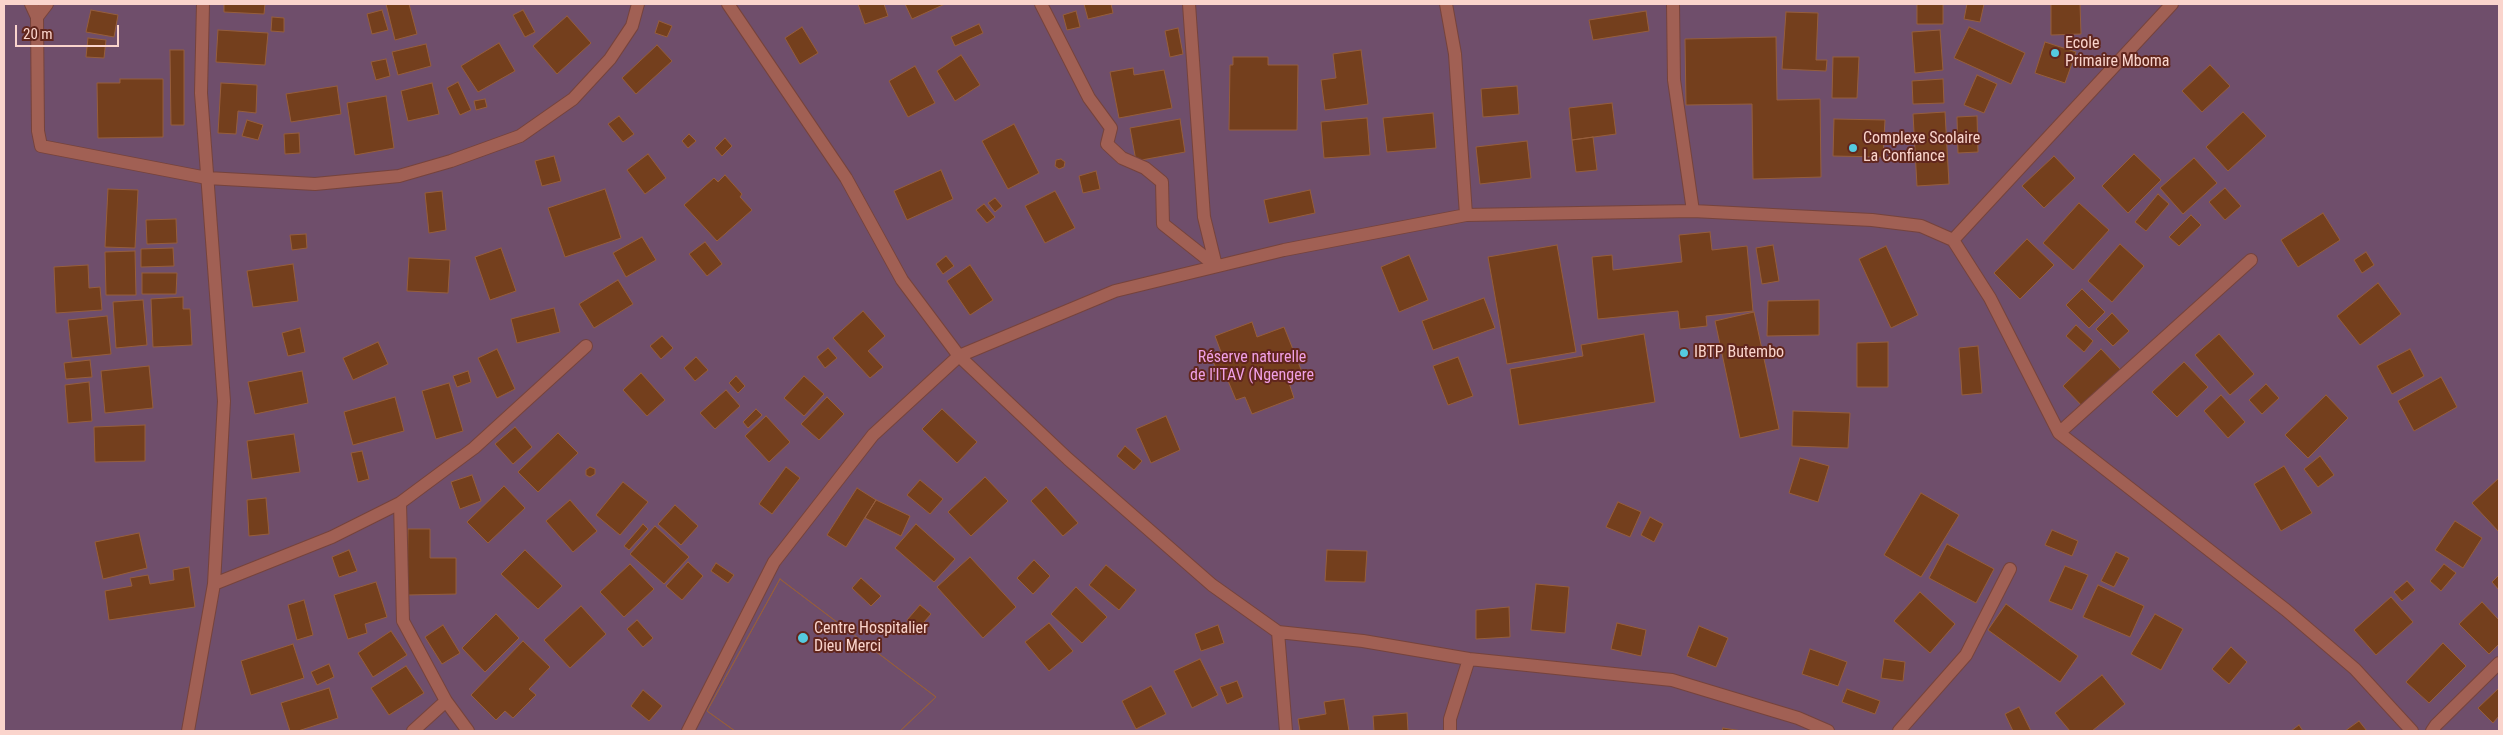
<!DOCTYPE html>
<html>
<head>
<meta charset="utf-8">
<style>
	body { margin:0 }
	#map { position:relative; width:2503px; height:735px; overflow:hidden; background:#61261d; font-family:"Roboto Condensed",sans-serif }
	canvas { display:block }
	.frame { position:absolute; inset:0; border:5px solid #fad4cc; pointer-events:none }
	.scale { position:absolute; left:15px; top:25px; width:104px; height:22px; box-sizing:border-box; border:2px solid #fad4cc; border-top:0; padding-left:6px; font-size:15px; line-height:18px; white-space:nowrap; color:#fad4cc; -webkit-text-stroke:4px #61261d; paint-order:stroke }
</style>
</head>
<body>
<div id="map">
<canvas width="2503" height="735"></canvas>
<div class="frame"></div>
<div class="scale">20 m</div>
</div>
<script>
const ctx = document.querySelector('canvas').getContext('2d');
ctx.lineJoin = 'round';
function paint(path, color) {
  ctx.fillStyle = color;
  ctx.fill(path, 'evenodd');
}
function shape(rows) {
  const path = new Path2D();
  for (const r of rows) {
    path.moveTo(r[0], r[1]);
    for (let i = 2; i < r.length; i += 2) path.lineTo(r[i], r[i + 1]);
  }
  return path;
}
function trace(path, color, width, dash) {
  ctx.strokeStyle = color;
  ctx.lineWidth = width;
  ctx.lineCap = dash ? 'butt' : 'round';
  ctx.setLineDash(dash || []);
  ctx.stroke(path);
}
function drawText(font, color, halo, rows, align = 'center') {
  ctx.font = font + ' "Roboto Condensed",sans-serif';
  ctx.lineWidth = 4;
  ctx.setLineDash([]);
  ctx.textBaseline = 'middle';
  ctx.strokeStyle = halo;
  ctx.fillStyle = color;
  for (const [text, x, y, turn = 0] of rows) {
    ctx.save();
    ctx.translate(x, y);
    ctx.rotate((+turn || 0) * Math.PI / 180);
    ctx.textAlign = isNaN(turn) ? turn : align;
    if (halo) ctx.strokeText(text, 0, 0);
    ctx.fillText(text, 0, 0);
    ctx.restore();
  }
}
paint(shape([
	[4,4,2499,4,2499,731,4,731]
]), '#6f4e6b');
const building = shape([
	[224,4,265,4,264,14,224,12,224,4],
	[386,4,409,4,417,34,395,40,386,4],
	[858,4,884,4,888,16,865,24,858,4],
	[905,4,945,4,912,19,905,4],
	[1084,4,1111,4,1113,13,1088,19,1084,4],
	[1917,4,1943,4,1943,24,1917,24,1917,4],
	[1967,4,1984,4,1980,22,1964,19,1967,4],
	[2051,4,2080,4,2081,34,2051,35,2051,4],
	[91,10,118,15,114,37,86,32,91,10],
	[382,10,388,30,372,34,367,14,382,10],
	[523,10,535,32,525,37,513,15,523,10],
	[1076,11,1080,27,1067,30,1063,15,1076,11],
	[1646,11,1649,31,1593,40,1589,20,1646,11],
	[1786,12,1818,13,1816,60,1827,60,1826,71,1782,69,1786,12],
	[567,16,591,43,557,74,533,46,567,16],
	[272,17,284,18,284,32,271,31,272,17],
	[659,21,672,26,667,37,655,33,659,21],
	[979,24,983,33,955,46,951,37,979,24],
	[802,27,818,53,800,64,785,38,802,27],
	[1969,27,2025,53,2011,84,1954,58,1969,27],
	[1178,28,1183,54,1170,57,1165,31,1178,28],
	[218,30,268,33,265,65,216,62,218,30],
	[1940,30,1943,70,1915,73,1912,32,1940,30],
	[1776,37,1777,100,1820,99,1821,177,1753,179,1752,104,1686,105,1685,39,1776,37],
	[88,38,106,40,104,58,86,57,88,38],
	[2045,42,2076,52,2065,83,2035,73,2045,42],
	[499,43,515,71,478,92,461,66,499,43],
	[426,44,431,66,398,75,392,52,426,44],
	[657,45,672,61,636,94,622,78,657,45],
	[170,50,184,50,184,125,171,125,170,50],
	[1361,50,1368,104,1325,110,1321,80,1336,78,1333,54,1361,50],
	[961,55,980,85,955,101,937,71,961,55],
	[1233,57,1268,57,1268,65,1298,65,1297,130,1229,130,1230,65,1233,65,1233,57],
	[1833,57,1859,57,1857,98,1832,98,1833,57],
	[386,59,390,76,376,80,371,62,386,59],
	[2210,65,2230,86,2202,112,2182,91,2210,65],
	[915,66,935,103,908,117,889,81,915,66],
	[1133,68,1134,75,1164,70,1172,108,1119,118,1110,72,1133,68],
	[1977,75,1997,84,1984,113,1964,105,1977,75],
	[120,79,163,79,163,137,98,138,97,83,120,83,120,79],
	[1943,79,1944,103,1913,104,1912,81,1943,79],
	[458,82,471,110,460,115,447,88,458,82],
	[221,83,257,85,256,113,238,111,236,134,218,133,221,83],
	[432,83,439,114,408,121,401,91,432,83],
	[337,86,341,114,291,122,286,94,337,86],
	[1517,86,1519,114,1483,117,1481,89,1517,86],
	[386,96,394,148,355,155,347,103,386,96],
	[485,99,487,107,476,110,474,101,485,99],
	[1612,103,1616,134,1572,140,1569,108,1612,103],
	[1945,112,1949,184,1917,186,1913,114,1945,112],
	[2243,112,2266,136,2228,171,2206,147,2243,112],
	[1433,113,1436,148,1387,152,1383,118,1433,113],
	[619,116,634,134,623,142,608,124,619,116],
	[1977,116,1978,152,1958,153,1957,117,1977,116],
	[1367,118,1370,155,1324,158,1321,122,1367,118],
	[1180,119,1185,152,1136,161,1130,128,1180,119],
	[1834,119,1885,120,1883,157,1833,156,1834,119],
	[247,120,263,125,258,140,242,136,247,120],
	[1014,124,1039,173,1008,189,982,141,1014,124],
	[299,133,300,153,285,154,284,134,299,133],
	[689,134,696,141,688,148,682,141,689,134],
	[1593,137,1597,170,1576,172,1572,140,1593,137],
	[725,138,732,146,722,156,715,148,725,138],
	[1527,141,1531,178,1480,184,1476,147,1527,141],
	[648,154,666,178,645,194,627,170,648,154],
	[2134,154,2161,180,2128,213,2102,186,2134,154],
	[554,156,561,181,542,186,535,161,554,156],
	[2054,156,2075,178,2044,208,2022,186,2054,156],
	[2194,158,2217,183,2183,214,2160,188,2194,158],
	[1061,159,1065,162,1064,167,1059,169,1055,166,1056,160,1061,159],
	[941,170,953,199,907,220,894,191,941,170],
	[1096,171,1100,189,1083,193,1079,176,1096,171],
	[725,175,742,194,740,197,752,210,717,241,684,205,714,178,718,182,725,175],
	[2225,188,2241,206,2225,220,2209,202,2225,188],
	[108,189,138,190,135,248,105,247,108,189],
	[605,189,621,238,565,257,548,208,605,189],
	[1310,190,1315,213,1269,223,1264,200,1310,190],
	[442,191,446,230,429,233,425,193,442,191],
	[1055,191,1075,228,1045,243,1025,206,1055,191],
	[2158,194,2169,204,2146,231,2135,222,2158,194],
	[995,198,1002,206,995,212,988,203,995,198],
	[2079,203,2109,230,2073,270,2043,243,2079,203],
	[984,204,995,217,987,223,976,210,984,204],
	[2323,213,2340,240,2298,267,2281,240,2323,213],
	[2191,215,2201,225,2179,246,2169,237,2191,215],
	[176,219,177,243,147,244,146,220,176,219],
	[1710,232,1712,250,1747,246,1753,311,1706,316,1707,326,1680,329,1678,311,1598,319,1592,257,1612,255,1613,270,1682,262,1679,235,1710,232],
	[306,234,307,248,292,250,290,235,306,234],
	[642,237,656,260,626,277,613,253,642,237],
	[2027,239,2054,265,2020,299,1994,273,2027,239],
	[705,242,722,264,707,276,689,254,705,242],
	[2120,244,2144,266,2112,302,2088,281,2120,244],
	[1557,245,1576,352,1507,364,1488,257,1557,245],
	[1773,245,1779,281,1762,284,1756,248,1773,245],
	[1886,246,1918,315,1891,328,1859,259,1886,246],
	[173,248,174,266,141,267,141,249,173,248],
	[501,248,516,291,490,300,475,257,501,248],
	[135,251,136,295,106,295,105,252,135,251],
	[2366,252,2374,265,2362,273,2354,260,2366,252],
	[1409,255,1428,300,1399,312,1381,267,1409,255],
	[946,256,954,266,943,274,936,264,946,256],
	[409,258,450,260,448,293,407,291,409,258],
	[293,264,298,301,253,307,247,271,293,264],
	[88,265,89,288,100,287,102,310,56,313,54,267,88,265],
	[970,265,993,300,970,315,947,281,970,265],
	[142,273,177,273,176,294,142,294,142,273],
	[618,280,633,304,594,328,579,304,618,280],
	[2378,283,2401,314,2360,345,2337,316,2378,283],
	[2082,289,2105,312,2089,328,2066,305,2082,289],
	[183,297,183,309,190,309,192,345,153,347,151,299,183,297],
	[1484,298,1495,328,1433,350,1422,321,1484,298],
	[143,300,147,345,116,348,113,302,143,300],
	[1819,300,1819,335,1767,336,1768,301,1819,300],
	[554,308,560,332,517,343,511,319,554,308],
	[863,311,885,336,868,351,883,367,870,378,833,338,863,311],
	[1754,312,1779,429,1740,438,1715,321,1754,312],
	[2112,313,2129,331,2113,346,2096,329,2112,313],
	[107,316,111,354,72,358,68,320,107,316],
	[1252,322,1257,337,1284,327,1304,377,1289,383,1294,398,1252,414,1245,397,1236,400,1224,371,1217,371,1211,356,1221,352,1215,336,1252,322],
	[2076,325,2093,341,2084,352,2066,336,2076,325],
	[300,328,305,352,288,356,282,333,300,328],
	[1644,334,1655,402,1519,425,1510,369,1583,356,1581,345,1644,334],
	[2219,334,2254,374,2230,395,2195,355,2219,334],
	[662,336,673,348,661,359,650,346,662,336],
	[378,342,388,364,353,380,343,358,378,342],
	[1888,342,1888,387,1857,387,1857,343,1888,342],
	[1978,346,1982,393,1962,395,1959,348,1978,346],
	[828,348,837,358,825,368,817,357,828,348],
	[497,349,515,389,497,398,478,358,497,349],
	[2101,349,2122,371,2084,408,2063,386,2101,349],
	[2410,349,2424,376,2392,394,2377,366,2410,349],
	[696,357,708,370,695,381,684,368,696,357],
	[1458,357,1473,396,1448,405,1433,366,1458,357],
	[90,360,92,377,66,379,64,363,90,360],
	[2184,362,2208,387,2177,417,2152,392,2184,362],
	[149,366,153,408,105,413,101,371,149,366],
	[302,371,308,403,255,414,248,382,302,371],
	[468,371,471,382,457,387,453,376,468,371],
	[641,373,665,400,647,416,623,390,641,373],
	[736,376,745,386,738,393,729,383,736,376],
	[804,376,824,394,804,416,784,398,804,376],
	[2441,377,2457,407,2414,431,2398,401,2441,377],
	[89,382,92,421,68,423,65,385,89,382],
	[449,383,463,431,436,439,422,391,449,383],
	[2266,384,2279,398,2262,414,2249,400,2266,384],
	[726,390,740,406,715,429,700,413,726,390],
	[2221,395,2245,422,2228,438,2204,411,2221,395],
	[2326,395,2348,418,2308,458,2285,435,2326,395],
	[395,397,404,431,353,445,344,412,395,397],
	[827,397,844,414,819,440,801,424,827,397],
	[756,409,762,415,748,428,743,422,756,409],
	[942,409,977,442,957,463,922,429,942,409],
	[1793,411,1850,413,1848,448,1792,446,1793,411],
	[766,416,790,442,769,462,745,436,766,416],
	[1166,416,1180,450,1151,463,1136,429,1166,416],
	[145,425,145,461,95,462,94,427,145,425],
	[515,427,532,447,513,464,495,444,515,427],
	[558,433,578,453,538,492,518,472,558,433],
	[294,434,300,472,252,479,247,441,294,434],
	[1125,446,1142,461,1134,470,1117,456,1125,446],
	[362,451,369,479,358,482,351,453,362,451],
	[2320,456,2334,475,2318,487,2304,469,2320,456],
	[1800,458,1829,466,1818,502,1789,493,1800,458],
	[2284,466,2312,513,2281,531,2254,484,2284,466],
	[590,467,595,469,595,474,590,477,586,475,586,470,590,467],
	[786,467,800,478,772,514,759,504,786,467],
	[472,475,481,501,460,509,451,482,472,475],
	[985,477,1008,501,971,536,948,512,985,477],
	[2499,478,2499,532,2472,503,2499,478],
	[920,480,943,499,930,514,907,495,920,480],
	[623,482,648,502,620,535,596,515,623,482],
	[504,486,525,508,488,543,467,522,504,486],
	[1046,487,1078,523,1063,536,1031,501,1046,487],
	[857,488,876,500,846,547,827,535,857,488],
	[1921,493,1959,515,1921,577,1884,555,1921,493],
	[266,498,269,534,249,536,247,500,266,498],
	[570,500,597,531,573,552,546,521,570,500],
	[876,500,910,516,901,536,865,518,876,500],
	[1618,502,1641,512,1630,537,1606,527,1618,502],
	[675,505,698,526,681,545,658,524,675,505],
	[1650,517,1663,524,1654,542,1641,535,1650,517],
	[2455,521,2482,538,2463,568,2435,550,2455,521],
	[643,524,648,529,629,550,624,546,643,524],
	[916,524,955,559,934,582,895,548,916,524],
	[655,526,689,557,664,584,630,554,655,526],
	[408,529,430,529,430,558,456,558,456,594,407,595,408,529],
	[2052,530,2078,541,2072,556,2045,545,2052,530],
	[139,533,147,568,103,579,95,542,139,533],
	[1947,544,1994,569,1976,603,1929,578,1947,544],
	[349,550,357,571,339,577,332,557,349,550],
	[525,550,562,586,538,609,501,574,525,550],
	[1327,550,1367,551,1365,582,1325,581,1327,550],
	[2116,552,2129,558,2114,587,2101,581,2116,552],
	[970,557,1016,607,983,638,937,587,970,557],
	[1034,560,1050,576,1033,594,1017,578,1034,560],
	[688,562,703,576,682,600,666,586,688,562],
	[716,563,734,575,728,583,711,571,716,563],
	[630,564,654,589,624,617,600,592,630,564],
	[2444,564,2456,573,2441,591,2430,581,2444,564],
	[1106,565,1136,590,1119,610,1089,585,1106,565],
	[2065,566,2088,575,2072,610,2049,601,2065,566],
	[189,567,195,607,109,620,105,591,132,586,130,578,148,575,150,584,174,580,173,570,189,567],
	[2499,575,2499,590,2492,582,2499,575],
	[861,578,881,596,871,606,852,588,861,578],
	[780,579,936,697,900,731,735,731,707,711,780,579],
	[780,579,936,697,900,731,735,731,707,711,780,579],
	[2407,581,2415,590,2402,601,2394,592,2407,581],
	[376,582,387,617,365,624,367,633,348,639,334,595,376,582],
	[1536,584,1569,587,1565,633,1531,630,1536,584],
	[2098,585,2144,606,2130,637,2083,617,2098,585],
	[1076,587,1107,617,1082,643,1051,614,1076,587],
	[1920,592,1955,624,1930,653,1894,621,1920,592],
	[2391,597,2413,622,2376,655,2354,630,2391,597],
	[304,600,313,635,297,640,288,605,304,600],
	[2482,602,2499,620,2499,644,2489,654,2459,624,2482,602],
	[2006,604,2078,656,2060,682,1988,630,2006,604],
	[920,605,931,614,918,629,907,620,920,605],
	[581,606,606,634,570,668,544,640,581,606],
	[1509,607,1510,637,1476,639,1476,610,1509,607],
	[496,614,519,638,485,672,462,648,496,614],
	[2155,614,2183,629,2161,670,2131,654,2155,614],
	[637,620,653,638,643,647,627,629,637,620],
	[1049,623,1073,651,1049,671,1025,642,1049,623],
	[1617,623,1646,630,1641,656,1611,649,1617,623],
	[443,625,460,653,442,664,425,637,443,625],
	[1218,625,1224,643,1201,651,1195,634,1218,625],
	[1699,626,1728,638,1716,667,1687,656,1699,626],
	[391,631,407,655,373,677,358,653,391,631],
	[523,641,550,667,529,689,536,695,513,718,505,711,496,720,471,695,523,641],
	[2443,643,2466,666,2429,703,2406,682,2443,643],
	[293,644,304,678,251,695,241,661,293,644],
	[2231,647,2247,662,2229,684,2212,669,2231,647],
	[1810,649,1847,662,1838,686,1802,674,1810,649],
	[1200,659,1218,695,1192,708,1174,671,1200,659],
	[1884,659,1905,662,1903,681,1881,678,1884,659],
	[329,664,334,677,317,685,311,672,329,664],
	[406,666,424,693,389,715,371,688,406,666],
	[2102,675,2125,704,2092,731,2070,731,2055,713,2102,675],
	[1237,681,1243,697,1227,704,1220,687,1237,681],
	[1151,686,1166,714,1136,729,1122,701,1151,686],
	[329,688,338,718,298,731,290,731,281,703,329,688],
	[2499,688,2499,716,2493,723,2478,708,2499,688],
	[1847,689,1880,701,1875,714,1842,702,1847,689],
	[643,690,662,706,649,721,631,706,643,690],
	[1344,699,1349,731,1300,731,1298,719,1326,714,1324,702,1344,699],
	[2019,707,2031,731,2013,731,2005,714,2019,707],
	[1407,713,1408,731,1374,731,1373,716,1407,713],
	[2359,721,2367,731,2345,731,2359,721],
	[2299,725,2303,731,2291,731,2299,725],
	[1723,728,1742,731,1722,731,1723,728]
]);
paint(building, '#743f1d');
trace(building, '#965e3c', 1);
const minor = shape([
	[31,4,37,17,38,131,41,146,207,178,315,184,399,176,451,161,520,136,573,99,610,59,632,26,638,4],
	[728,4,846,178,902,280,959,356,1068,459,1212,585,1278,632,1363,641,1469,659,1672,680,1798,718,1828,731],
	[1041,4,1089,98,1111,128,1107,144,1122,158,1145,168,1162,182,1163,224,1216,266,1204,217,1189,4],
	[1446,4,1455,54,1466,215],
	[1673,4,1674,80,1693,211],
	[37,17,47,4],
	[1953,240,2172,4],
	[2059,433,2251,260],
	[400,503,403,621,446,701,468,731],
	[214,584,332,537,400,503,474,448,586,346],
	[1278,632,1286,731],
	[188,731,214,584,224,401,201,93,203,4],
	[413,731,446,701],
	[688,731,774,562,873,435,959,356,1115,291,1284,250,1466,215,1693,211,1872,220,1921,226,1953,240,1990,298,2059,433,2286,610,2355,669,2412,731],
	[1450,731,1450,719,1469,659],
	[1899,731,1966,655,2010,569],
	[2432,731,2436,725,2499,663]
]);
trace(minor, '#76433c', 14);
trace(minor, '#a16054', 12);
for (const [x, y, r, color] of [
	[2055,53,5,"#55cadf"],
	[1853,148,5,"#55cadf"],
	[1684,353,5,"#55cadf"],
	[803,638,6,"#55cadf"]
]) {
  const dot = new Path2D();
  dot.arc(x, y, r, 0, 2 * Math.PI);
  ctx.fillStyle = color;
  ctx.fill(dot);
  trace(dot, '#61261d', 2);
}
drawText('16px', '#fad4cc', '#61261d', [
	["Ecole",2065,44],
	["Primaire Mboma",2065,62],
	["Complexe Scolaire",1863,139],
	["La Confiance",1863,157],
	["IBTP Butembo",1694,353],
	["Centre Hospitalier",814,629],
	["Dieu Merci",814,647]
], 'left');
drawText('16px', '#f0a0e5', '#61261d', [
	["Réserve naturelle",1252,358],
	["de l'ITAV (Ngengere",1252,376]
]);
</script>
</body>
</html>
